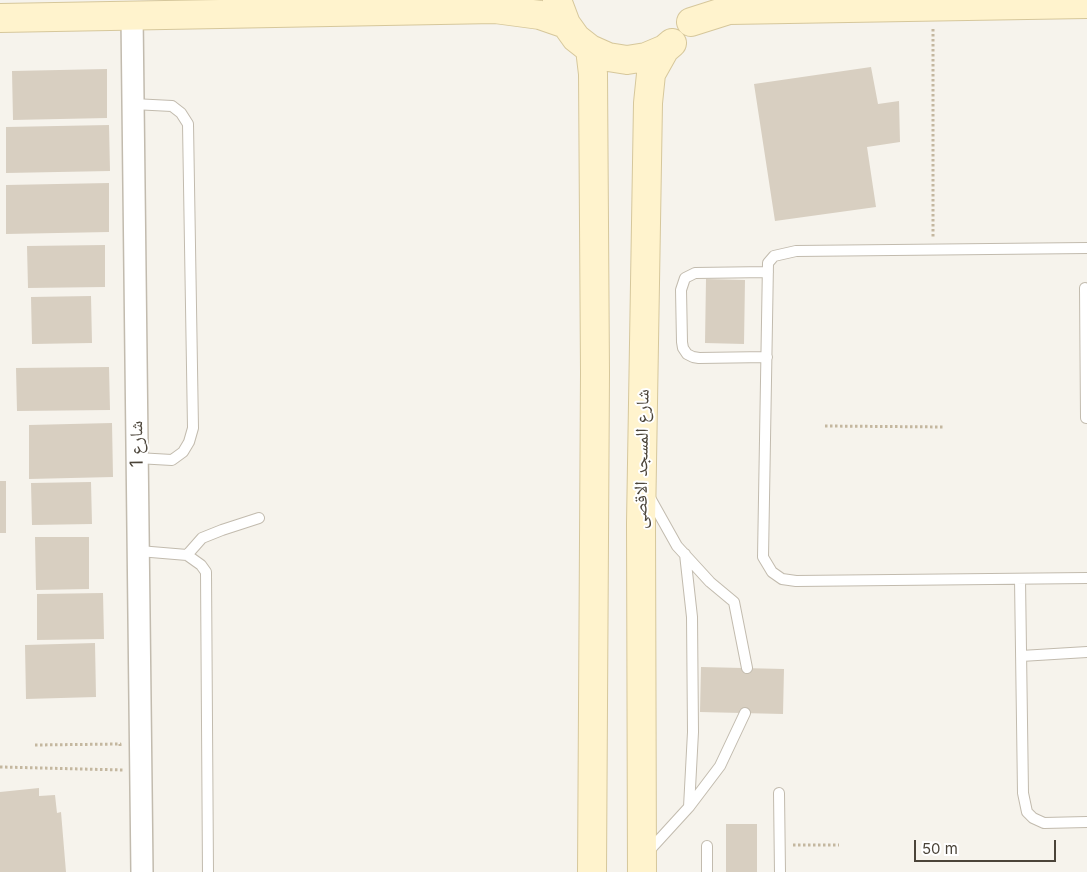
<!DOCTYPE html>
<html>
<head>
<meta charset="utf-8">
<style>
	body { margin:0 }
	#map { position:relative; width:1087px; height:872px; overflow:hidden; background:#f6f3ec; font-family:Inter,sans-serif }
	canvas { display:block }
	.scale { position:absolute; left:914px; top:840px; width:142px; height:22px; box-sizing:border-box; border:2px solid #4b4439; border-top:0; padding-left:6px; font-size:15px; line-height:18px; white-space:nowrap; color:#4b4439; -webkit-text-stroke:4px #fff; paint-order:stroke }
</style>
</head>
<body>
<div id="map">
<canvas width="1087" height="872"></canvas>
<div class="scale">50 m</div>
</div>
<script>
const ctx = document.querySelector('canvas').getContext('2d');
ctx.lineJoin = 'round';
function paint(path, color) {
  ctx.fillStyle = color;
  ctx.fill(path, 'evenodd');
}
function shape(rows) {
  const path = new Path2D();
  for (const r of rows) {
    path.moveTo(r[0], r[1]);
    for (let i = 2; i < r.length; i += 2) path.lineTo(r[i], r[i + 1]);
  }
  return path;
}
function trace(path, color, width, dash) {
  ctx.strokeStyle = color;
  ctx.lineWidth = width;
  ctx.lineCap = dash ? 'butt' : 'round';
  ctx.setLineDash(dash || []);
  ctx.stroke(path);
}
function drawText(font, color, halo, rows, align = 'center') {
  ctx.font = font + ' Inter,"Noto Naskh Arabic",sans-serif';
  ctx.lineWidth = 4;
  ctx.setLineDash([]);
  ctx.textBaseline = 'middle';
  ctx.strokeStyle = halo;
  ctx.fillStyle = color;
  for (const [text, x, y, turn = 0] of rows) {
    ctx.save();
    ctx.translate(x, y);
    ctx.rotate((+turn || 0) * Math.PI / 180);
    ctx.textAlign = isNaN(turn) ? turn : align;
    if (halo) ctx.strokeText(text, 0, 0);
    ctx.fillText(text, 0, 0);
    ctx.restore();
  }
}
paint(shape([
	[871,67,878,104,899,101,900,142,867,147,876,207,775,221,754,84],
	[107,69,107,118,13,120,12,71],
	[109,125,110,171,6,173,6,127],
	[109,183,109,232,6,234,6,185],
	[105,245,105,287,28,288,27,246],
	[706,279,745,280,744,344,705,343],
	[91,296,92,343,32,344,31,297],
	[109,367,110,410,17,411,16,368],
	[112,423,113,477,29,479,29,425],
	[0,481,6,481,6,533,0,533],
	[91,482,92,524,32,525,31,483],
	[35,537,89,537,89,589,36,590],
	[103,593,104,639,37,640,37,594],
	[95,643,96,697,26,699,25,645],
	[701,667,784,669,783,714,700,712],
	[39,788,39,796,55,795,57,813,61,812,66,872,0,872,0,792],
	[726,824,757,824,757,872,726,872]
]), '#d8cfc1');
const lane = shape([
	[133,104,172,106,181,113,188,124,193,428,189,442,183,452,172,460,137,458],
	[1087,248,796,251,774,256,768,263,763,557,772,572,782,579,796,581,1087,578],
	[1085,288,1086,418],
	[767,357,699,358,693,357,687,354,683,348,682,342,681,290,685,278,695,273,768,272],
	[649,496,677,546,710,582,734,602,747,668],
	[139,551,187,555,201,565,206,572,208,872],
	[685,554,692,617,693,732,689,807],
	[187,555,202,538,222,530,259,518],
	[1020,579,1023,793,1027,812,1033,818,1044,823,1087,822],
	[1021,656,1087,652],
	[779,793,780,872],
	[647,853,689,807,720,766,745,713],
	[707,872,707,846]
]);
const street = shape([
	[132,15,142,872]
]);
const secondary = shape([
	[557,0,566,24,576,38,590,49,608,57,627,60,646,57,665,49,672,43],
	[0,18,495,9,540,15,566,24],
	[691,22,729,10,1087,4],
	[590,49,593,74,595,373,592,872],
	[642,872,641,523,648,103,651,74,665,49]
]);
trace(lane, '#c2bbae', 12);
trace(street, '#c2bbae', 24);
trace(secondary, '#d6c79b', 30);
trace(shape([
	[933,29,933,237],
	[825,426,945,427],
	[35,745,120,744,120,746],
	[0,767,123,770],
	[793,845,839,845]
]), '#c4b79f', 3, [2.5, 2.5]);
trace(lane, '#fff', 10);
trace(street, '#fff', 21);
trace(secondary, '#fff3cd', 28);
drawText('18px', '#4b4439', '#fff', [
	["شارع 1",137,444,-91],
	["شارع المسجد الاقصى",642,459,-89]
]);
</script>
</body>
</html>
